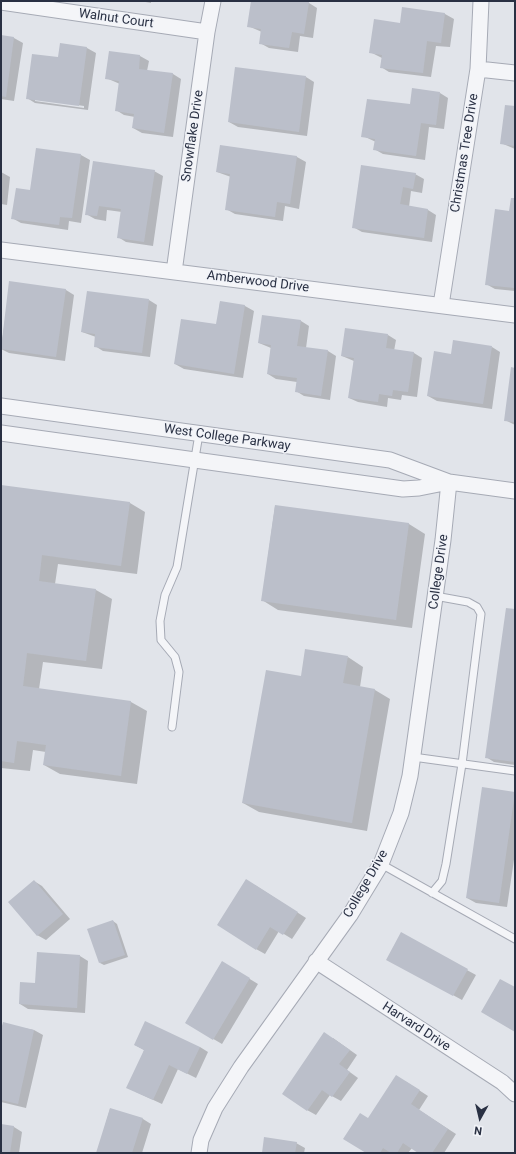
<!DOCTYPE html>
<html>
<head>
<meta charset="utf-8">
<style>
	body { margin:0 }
	#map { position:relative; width:516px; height:1154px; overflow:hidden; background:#e1e4ea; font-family:Roboto,sans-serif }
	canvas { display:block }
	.frame { position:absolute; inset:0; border:2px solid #293043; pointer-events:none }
	.north { position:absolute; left:460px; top:1098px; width:40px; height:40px; -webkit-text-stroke:3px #f1f3f8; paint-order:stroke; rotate:188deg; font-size:11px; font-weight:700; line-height:16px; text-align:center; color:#293043 }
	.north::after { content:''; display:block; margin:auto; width:14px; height:18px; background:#293043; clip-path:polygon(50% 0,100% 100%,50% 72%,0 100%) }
</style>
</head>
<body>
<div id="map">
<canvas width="516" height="1154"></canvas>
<div class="frame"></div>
<div class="north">N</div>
</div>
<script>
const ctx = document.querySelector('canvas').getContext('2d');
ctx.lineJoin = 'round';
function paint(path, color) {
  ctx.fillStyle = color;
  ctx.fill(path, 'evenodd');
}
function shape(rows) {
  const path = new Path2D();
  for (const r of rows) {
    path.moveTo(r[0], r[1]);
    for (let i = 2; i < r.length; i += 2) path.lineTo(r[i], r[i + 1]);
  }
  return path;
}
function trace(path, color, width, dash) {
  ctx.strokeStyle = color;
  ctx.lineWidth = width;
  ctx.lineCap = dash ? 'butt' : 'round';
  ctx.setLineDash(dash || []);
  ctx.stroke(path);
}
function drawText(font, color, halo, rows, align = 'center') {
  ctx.font = font + ' Roboto,sans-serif';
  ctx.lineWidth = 3;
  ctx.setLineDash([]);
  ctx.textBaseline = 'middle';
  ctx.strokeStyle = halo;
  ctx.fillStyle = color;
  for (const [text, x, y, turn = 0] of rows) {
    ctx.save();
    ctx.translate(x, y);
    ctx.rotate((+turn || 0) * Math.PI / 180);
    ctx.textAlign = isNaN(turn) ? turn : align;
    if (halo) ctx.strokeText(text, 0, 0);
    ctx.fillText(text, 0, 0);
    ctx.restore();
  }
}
paint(shape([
	[140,1,151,1,151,3],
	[252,1,297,1,309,3,317,8,313,38,300,36,298,52,269,48,260,43,262,32,248,26],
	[403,8,445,14,454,19,450,47,436,46,431,77,389,72,381,67,382,58,370,52,401,24],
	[1,36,14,38,23,43,14,101,1,99],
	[61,44,87,48,96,53,88,110,35,103,27,98,59,58],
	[35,99,84,106,84,108,35,101],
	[110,52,140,56,149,61,147,71,173,74,181,79,173,137,142,133,133,128,135,117,124,115,116,110,120,84,106,78],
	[306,77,314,82,307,136,238,127,229,122],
	[440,93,448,98,444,129,429,127,425,160,383,154,374,149,376,142,363,136,411,106],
	[515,107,515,149,501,143],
	[221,146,297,157,306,162,299,209,285,206,283,221,235,214,226,209,231,177,217,172],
	[37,149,81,155,90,160,81,223,69,221,68,230,21,223,12,218,31,191],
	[94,162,154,171,163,176,153,246,126,242,118,237,122,212,107,210,106,221,95,219,86,214],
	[1,172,10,177,7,205,1,204],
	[415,174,424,179,422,193,411,191,409,207,428,210,436,215,432,242,362,232,353,227],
	[515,199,515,291,495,289,486,284],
	[10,282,66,290,74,295,65,361,9,353,1,349],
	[149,300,157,305,150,357,103,351,95,346,96,337,82,332],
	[220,302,245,306,254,311,243,378,184,369,175,364,217,326],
	[263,316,301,321,309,326,306,348,328,351,336,356,330,400,304,396,296,391,297,382,276,379,268,374,271,348,259,343],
	[388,335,396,340,394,351,414,353,422,358,417,397,402,395,401,400,388,398,387,407,358,402,349,398,354,361,342,356],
	[492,347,500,352,492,409,437,401,428,396],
	[515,369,515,425,505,420],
	[1,486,130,503,145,512,137,574,58,564,55,584,96,590,112,599,102,669,43,662,39,689,131,702,147,711,137,784,60,774,44,765,46,752,33,750,30,771,1,768],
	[275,506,409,524,425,534,412,628,278,610,262,600],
	[515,610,515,765,494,762,486,757],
	[348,657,363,667,360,687,375,690,390,699,367,831,259,812,243,803,302,678],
	[514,793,515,853,507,907,476,903,467,898],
	[34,881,42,886,70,919,46,940,37,935],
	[255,885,306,918,292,939,279,931,265,954,256,949],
	[113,921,117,924,128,957,104,965,100,963],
	[401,934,476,975,462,1000,396,964],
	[80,956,88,961,85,1013,28,1009,20,1004,35,984],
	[222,962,258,984,222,1044,186,1023],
	[3,1024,34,1030,43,1035,26,1108,1,1102,1,1035],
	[333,1038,357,1055,347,1070,358,1078,341,1101,330,1095,316,1115,307,1110],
	[135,1045,200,1047,208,1052,196,1078,178,1069,162,1104,136,1092,144,1050],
	[405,1081,428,1096,419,1110,456,1134,444,1153,419,1153,412,1148,408,1153,368,1153,369,1119],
	[110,1109,143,1119,151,1124,142,1153,97,1153],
	[1,1125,14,1127,22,1132,19,1153,1,1153],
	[296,1143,305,1148,304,1153,263,1153]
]), '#0003');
paint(shape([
	[251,1,309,2,304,34,292,32,289,48,259,44,261,29,247,27],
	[402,7,445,13,441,43,427,41,423,73,380,68,382,55,369,53,374,19,400,23],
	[1,35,14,37,6,97,1,96],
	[60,43,87,47,79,106,26,99,32,54,58,57],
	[109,51,140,55,139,69,173,73,164,133,132,128,134,114,115,111,119,81,105,79],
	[235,67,306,76,299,132,228,122],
	[412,88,440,92,436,125,421,123,416,156,373,150,375,139,361,137,367,99,410,104],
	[505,105,515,106,515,146,500,144],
	[220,145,297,156,290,204,277,202,275,217,225,210,230,174,216,172],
	[36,148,81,154,72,218,60,217,59,225,11,219,16,188,30,190],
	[93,161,155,170,144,242,117,238,121,209,99,206,97,216,85,215],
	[361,165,416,173,413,189,403,187,400,204,428,209,424,238,352,228],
	[511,198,515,198,515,288,485,285,495,209,509,211],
	[9,281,66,289,56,357,1,349],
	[87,291,149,299,142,353,94,347,95,334,81,332],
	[220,301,245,305,234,374,174,364,181,319,216,324],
	[262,315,301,320,297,346,328,350,321,396,295,392,297,378,267,374,271,345,258,343],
	[345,328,388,334,386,348,414,352,408,392,393,390,392,396,379,394,378,402,348,398,354,358,341,356],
	[453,340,492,346,483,404,427,396,434,351,451,354],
	[511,367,515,368,515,422,504,421],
	[1,485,130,502,121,566,42,555,39,581,96,589,86,661,27,653,23,686,131,701,121,776,43,765,46,745,17,741,14,763,1,761],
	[275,505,409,523,396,620,261,601],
	[506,608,515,609,515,762,485,758],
	[305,649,348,656,343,683,375,689,352,823,242,803,266,670,301,676],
	[482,787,515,792,499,903,466,898],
	[246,879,298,912,283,935,270,927,256,950,217,925],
	[34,880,63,914,37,936,8,902],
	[113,920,125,955,99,963,87,929],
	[401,932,468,969,453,996,386,960],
	[37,952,80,955,77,1008,19,1004,20,982,35,983],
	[222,961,250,978,213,1040,185,1023],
	[500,979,515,987,515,1032,481,1012],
	[145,1021,200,1047,187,1074,169,1065,153,1100,126,1088,144,1050,134,1045],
	[3,1022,34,1030,18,1104,1,1100,1,1030],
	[324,1032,350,1050,339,1064,350,1072,332,1097,322,1090,307,1111,282,1094],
	[396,1075,420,1090,411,1104,448,1129,432,1153,418,1153,403,1143,397,1153,391,1153,383,1148,380,1153,366,1153,343,1139,360,1113,368,1118],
	[110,1108,143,1118,132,1153,96,1153],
	[1,1124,14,1126,10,1153,1,1153],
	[264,1137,297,1142,295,1153,262,1153]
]), '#bbbfca');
const service = shape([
	[172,727,179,672,175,657,161,640,160,621,165,595,177,567,199,434],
	[413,757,515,771],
	[381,864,515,939],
	[432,893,442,881,446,864,462,764,481,614,477,607,468,602,435,596]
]);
const minor = shape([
	[1,2,207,32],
	[478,69,515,73],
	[1,250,515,315],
	[174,272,207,32,213,1],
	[441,305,478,69,481,1],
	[1,406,390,460,449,482,515,491],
	[1,433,403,489,419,488,449,482],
	[316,961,502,1082,515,1094],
	[199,1153,201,1140,215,1108,241,1067,350,915,381,864,401,813,410,776,443,540,449,482]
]);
trace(service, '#a6aab5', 9);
trace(minor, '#a6aab5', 17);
trace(service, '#f4f5f8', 7);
trace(minor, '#f4f5f8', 15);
drawText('13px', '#293043', '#f1f3f8', [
	["Walnut Court",116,19,8],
	["Snowflake Drive",193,136,-82],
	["Christmas Tree Drive",465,153,-81],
	["Amberwood Drive",258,282,7],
	["West College Parkway",227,438,8],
	["College Drive",439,572,-82],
	["College Drive",366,884,-60],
	["Harvard Drive",416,1027,33]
]);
</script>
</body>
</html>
